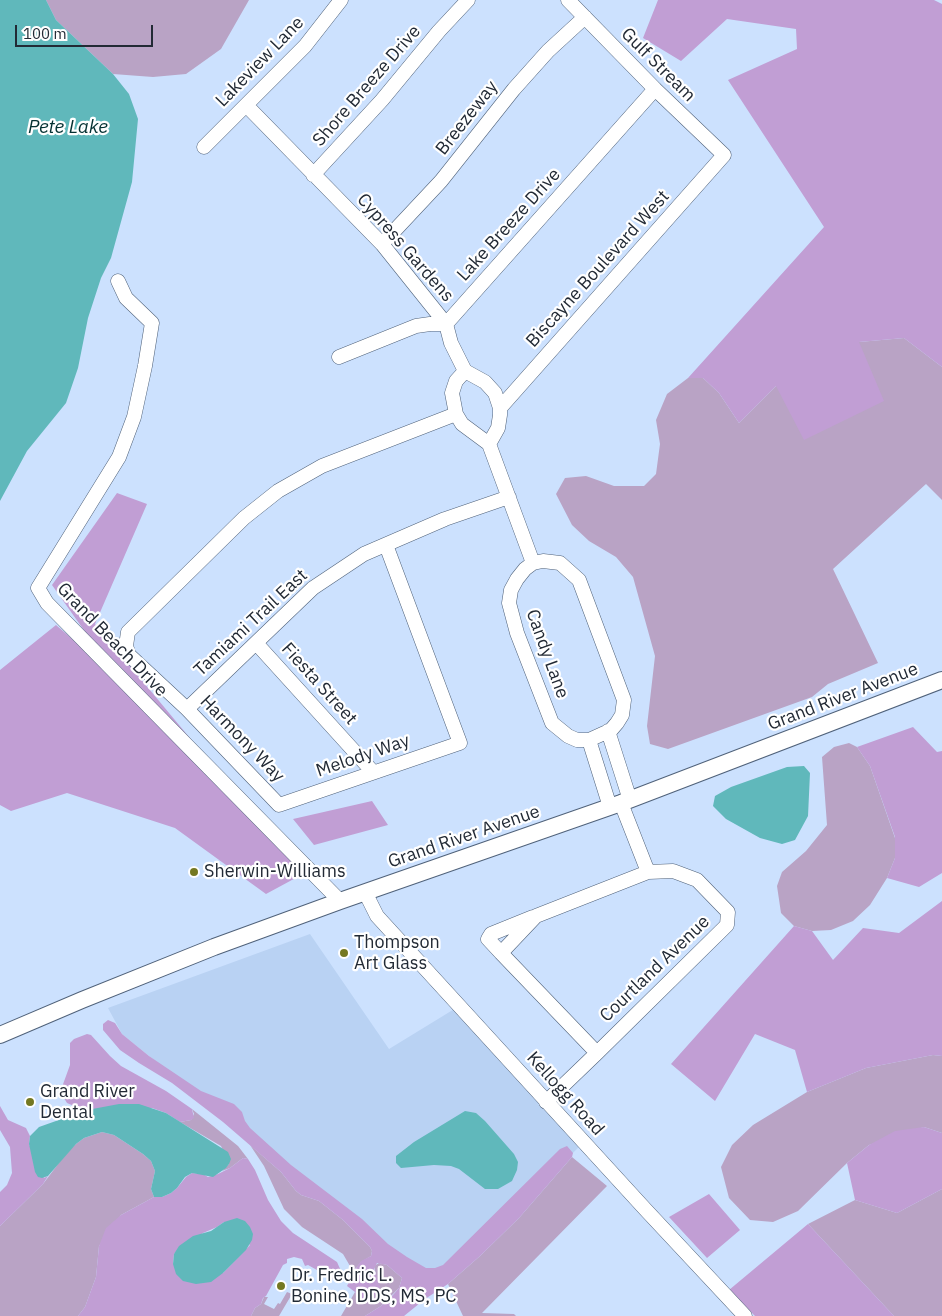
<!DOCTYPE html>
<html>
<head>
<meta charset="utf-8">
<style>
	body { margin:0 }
	#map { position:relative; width:942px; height:1316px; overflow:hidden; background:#cce1fe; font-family:"IBM Plex Sans",sans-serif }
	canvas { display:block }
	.scale { position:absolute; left:15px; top:25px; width:138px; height:22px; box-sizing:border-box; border:2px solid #222a35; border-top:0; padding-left:6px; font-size:15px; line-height:18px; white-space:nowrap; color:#222a35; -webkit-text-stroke:4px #fff; paint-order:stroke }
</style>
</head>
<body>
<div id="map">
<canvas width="942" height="1316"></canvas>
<div class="scale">100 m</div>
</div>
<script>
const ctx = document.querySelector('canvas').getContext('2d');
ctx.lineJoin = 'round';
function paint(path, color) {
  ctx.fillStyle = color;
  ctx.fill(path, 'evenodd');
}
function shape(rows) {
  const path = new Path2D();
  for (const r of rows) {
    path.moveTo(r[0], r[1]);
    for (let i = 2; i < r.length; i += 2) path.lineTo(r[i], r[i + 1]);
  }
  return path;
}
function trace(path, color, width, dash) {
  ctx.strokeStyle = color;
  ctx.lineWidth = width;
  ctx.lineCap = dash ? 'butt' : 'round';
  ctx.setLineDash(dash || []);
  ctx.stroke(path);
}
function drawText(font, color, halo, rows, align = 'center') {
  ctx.font = font + ' "IBM Plex Sans",sans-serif';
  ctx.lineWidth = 4.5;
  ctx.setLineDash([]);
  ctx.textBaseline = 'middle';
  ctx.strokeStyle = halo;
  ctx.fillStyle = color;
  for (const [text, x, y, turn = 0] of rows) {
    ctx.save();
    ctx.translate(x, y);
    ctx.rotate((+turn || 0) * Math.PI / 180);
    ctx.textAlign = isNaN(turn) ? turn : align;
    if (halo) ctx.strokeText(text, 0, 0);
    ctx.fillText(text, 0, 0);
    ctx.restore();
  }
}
paint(shape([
	[310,934,389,1049,456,1008,581,1145,435,1288,122,1034,108,1008]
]), '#b9d2f3');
paint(shape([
	[46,0,249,0,221,49,186,74,153,77,113,74,56,20],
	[904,338,942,367,942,500,926,484,833,569,878,663,828,684,812,697,668,749,650,744,647,726,655,656,633,577,616,557,589,541,572,525,556,494,565,478,586,476,614,486,644,486,656,474,660,444,656,420,667,394,688,378,703,378,719,393,739,423,776,386,859,342],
	[849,743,857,747,870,766,895,838,895,858,887,878,870,905,853,921,831,930,812,931,794,926,781,913,777,886,782,872,806,851,827,825,822,757,834,747],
	[933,1055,942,1056,942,1133,924,1127,869,1145,847,1163,798,1211,773,1222,750,1220,729,1198,721,1167,732,1145,753,1125,807,1092,866,1068],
	[192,1109,238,1146,248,1159,243,1158,230,1168,222,1171,229,1164,221,1146,180,1122,191,1120,194,1114],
	[102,1132,114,1135,143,1154,151,1161,155,1171,151,1189,154,1197,121,1215,99,1246,96,1277,85,1307,78,1316,0,1316,0,1226,43,1184,68,1151,76,1144,84,1138],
	[250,1145,281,1172,296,1191,301,1195,319,1201,343,1220,370,1247,372,1251,371,1256,361,1262,356,1268,349,1280,350,1266,343,1254,302,1227,284,1209,264,1166],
	[572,1157,607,1186,482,1313,514,1314,516,1316,463,1316,448,1284,480,1256,519,1218],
	[942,1189,942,1316,894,1316,808,1224,855,1200,897,1213],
	[379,1263,387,1265,402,1278,399,1288,381,1306,365,1316,341,1316,355,1292,363,1301,370,1299,376,1275,374,1266],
	[287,1292,292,1294,279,1316,251,1316,255,1308,261,1304,264,1297,268,1297,264,1304,274,1309,278,1303,280,1304]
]), '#b9a3c5');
paint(shape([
	[658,0,934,0,942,4,942,367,904,338,859,342,884,401,804,440,776,386,739,423,719,393,703,378,688,378,824,227,728,80,797,49,796,29,727,19,681,61,643,38],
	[117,493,147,504,95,624,303,874,266,894,175,828,67,793,11,811,0,805,0,670,56,625,77,643,88,636,52,585],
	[913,727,937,752,942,751,942,873,919,887,887,878,895,858,895,837,870,766,857,747],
	[372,801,388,825,314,845,293,819],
	[942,901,942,1056,933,1055,866,1068,807,1092,795,1050,755,1034,715,1101,671,1064,794,926,812,931,833,960,863,928,899,933],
	[108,1020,115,1023,122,1034,149,1056,201,1091,234,1104,242,1112,245,1121,250,1128,291,1165,362,1219,388,1244,407,1257,426,1268,435,1268,443,1265,560,1149,567,1146,573,1153,572,1157,519,1218,480,1256,448,1284,425,1299,404,1316,365,1316,381,1306,392,1296,399,1288,402,1278,387,1265,377,1263,374,1269,380,1287,378,1291,370,1299,363,1301,357,1298,355,1292,347,1286,356,1268,361,1261,371,1256,372,1251,370,1247,343,1220,319,1201,301,1195,296,1191,281,1172,223,1122,172,1083,139,1063,120,1050,103,1030,103,1024],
	[87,1034,91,1035,110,1056,121,1066,166,1091,192,1109,194,1118,191,1120,180,1122,166,1113,152,1108,87,1110,81,1109,67,1103,64,1098,62,1087,70,1065,70,1043,74,1039],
	[0,1106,8,1120,26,1128,30,1136,29,1144,44,1178,48,1176,43,1184,0,1226,0,1192,7,1185,12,1173,10,1147,0,1130],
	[924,1127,942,1133,942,1189,897,1213,855,1200,847,1163,869,1145,895,1131],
	[243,1158,248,1159,255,1170,268,1200,281,1221,293,1233,337,1262,341,1271,338,1278,333,1279,308,1265,305,1266,302,1259,294,1257,287,1259,287,1263,283,1265,266,1296,263,1298,261,1304,255,1308,251,1316,78,1316,85,1307,96,1277,99,1246,106,1228,121,1215,154,1197,162,1197,171,1193,177,1188,186,1177,192,1173,203,1174,208,1177,218,1174,230,1168],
	[224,1222,250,1245,223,1273,173,1264,174,1254,203,1233,217,1227],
	[709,1194,740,1230,707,1258,669,1217],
	[808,1224,894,1316,755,1316,729,1290]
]), '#c19ed4');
paint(shape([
	[0,0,46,0,56,20,113,74,129,94,138,119,132,182,111,258,101,278,88,318,78,368,66,403,27,451,0,501],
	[804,766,810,773,808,816,795,840,782,844,760,838,726,819,713,806,715,796,731,787,787,767],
	[119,1104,139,1104,166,1113,228,1152,231,1159,229,1164,226,1168,213,1177,192,1173,185,1177,177,1188,171,1193,162,1197,154,1197,151,1189,155,1171,151,1161,143,1154,114,1135,102,1132,84,1138,76,1144,48,1176,42,1178,38,1177,35,1172,29,1144,30,1136,39,1127,87,1110],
	[465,1111,476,1113,485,1121,514,1154,518,1162,517,1170,512,1181,498,1189,485,1189,459,1169,451,1166,434,1165,401,1168,396,1163,396,1156,414,1142],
	[237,1218,245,1221,250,1227,253,1234,252,1240,246,1250,223,1273,211,1282,196,1284,183,1281,176,1274,173,1264,174,1254,179,1246,193,1236,211,1231,224,1222]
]), '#60b8bb');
const minor = shape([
	[246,105,382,244,446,324,451,343,465,371,485,382,495,393,500,408,500,415,498,428,489,444],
	[204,147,305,46,341,0],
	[313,175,382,100,439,31,468,0],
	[382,244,441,181,514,89,548,51,585,17],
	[118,281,126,298,152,323,145,366,134,417,119,457,38,588,47,603,340,901],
	[339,357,416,326,430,324,446,324,655,89],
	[465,371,456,381,452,393,456,414,462,424,489,444],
	[500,408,724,155,655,89,568,0],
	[489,444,533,563],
	[386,545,460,743,279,805,187,709,129,655,126,646,128,632,244,518,278,491,322,466,456,414],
	[543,561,560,563,579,580,624,700,622,715,617,723,611,730,589,740,577,740,568,736,552,723,517,633,509,603,511,590,517,579,525,569,533,563,543,561],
	[256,643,373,772],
	[187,709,313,588,364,554,445,519,509,497],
	[608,731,630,800],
	[589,740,610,807],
	[621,803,648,872],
	[365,892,377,916,645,1209,745,1316],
	[501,953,488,939,491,934,533,917],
	[546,1102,597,1053,727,925,728,912,697,880,673,871,648,872,536,916,501,953,597,1053]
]);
const major = shape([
	[0,1035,82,1000,214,947,340,901,621,803,942,680]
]);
trace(minor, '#50627a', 15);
trace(major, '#50627a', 18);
trace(minor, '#fff', 14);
trace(major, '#fff', 16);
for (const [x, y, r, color] of [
	[194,872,5,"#747821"],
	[344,953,5,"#747821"],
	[30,1102,5,"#747821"],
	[281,1286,5,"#747821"]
]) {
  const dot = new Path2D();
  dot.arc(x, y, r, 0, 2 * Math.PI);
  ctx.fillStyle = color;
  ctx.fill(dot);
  trace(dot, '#fff', 2);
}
drawText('18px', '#222a35', '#fff', [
	["Lakeview Lane",260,62,-46],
	["Gulf Stream",658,65,45],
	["Shore Breeze Drive",367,86,-49],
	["Breezeway",467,118,-52],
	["Lake Breeze Drive",509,225,-48],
	["Cypress Gardens",405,248,49],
	["Biscayne Boulevard West",598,269,-48],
	["Tamiami Trail East",251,623,-43],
	["Grand Beach Drive",112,640,46],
	["Candy Lane",547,654,70],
	["Fiesta Street",319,684,48],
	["Grand River Avenue",843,697,-21],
	["Harmony Way",242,739,46],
	["Melody Way",363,756,-19],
	["Grand River Avenue",464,837,-19],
	["Courtland Avenue",655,969,-44],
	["Kellogg Road",565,1094,48]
]);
drawText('18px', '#222a35', '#fff', [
	["Sherwin-Williams",204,872],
	["Thompson",354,943],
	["Art Glass",354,964],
	["Grand River",40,1092],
	["Dental",40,1113],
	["Dr. Fredric L.",291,1276],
	["Bonine, DDS, MS, PC",291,1297]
], 'left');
drawText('italic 19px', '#043132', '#fff', [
	["Pete Lake",68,128]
]);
</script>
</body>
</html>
